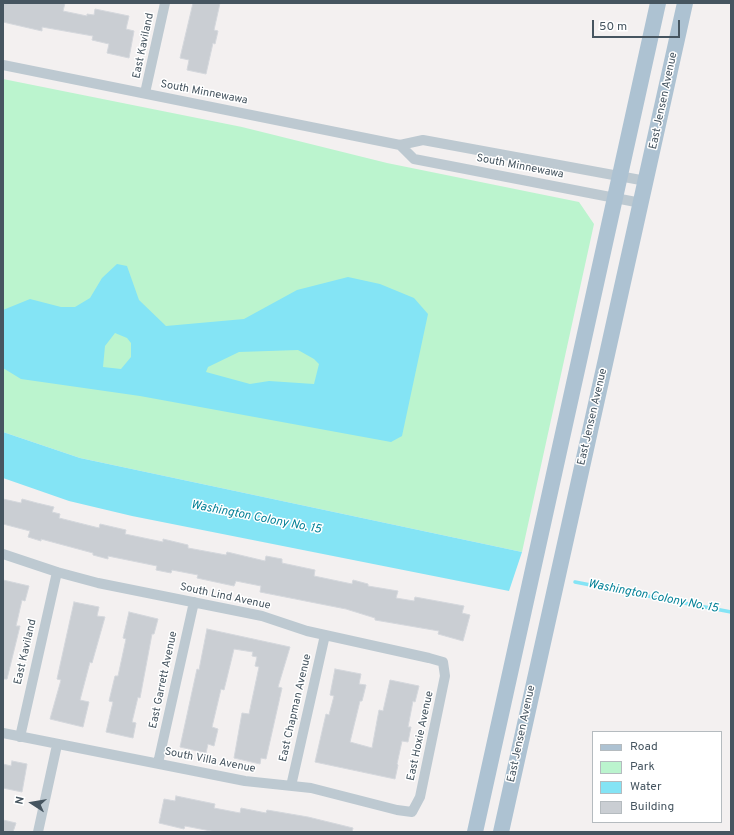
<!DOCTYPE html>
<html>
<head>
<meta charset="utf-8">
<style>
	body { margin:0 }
	#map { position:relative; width:734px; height:835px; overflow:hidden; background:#f3f0f0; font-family:Overpass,sans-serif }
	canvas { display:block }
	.frame { position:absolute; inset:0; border:4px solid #465560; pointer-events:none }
	.legend { position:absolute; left:592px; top:731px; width:130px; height:92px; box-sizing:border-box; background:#fff; border:1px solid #b5bbbf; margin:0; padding:5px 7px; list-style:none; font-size:12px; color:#465560 }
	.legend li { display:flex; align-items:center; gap:8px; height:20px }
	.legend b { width:20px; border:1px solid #b5bbbf }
	.north { position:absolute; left:12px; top:783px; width:40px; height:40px; -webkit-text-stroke:3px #fff; paint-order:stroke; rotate:282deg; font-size:11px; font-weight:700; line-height:16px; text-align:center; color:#465560 }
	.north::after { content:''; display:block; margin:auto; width:14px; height:18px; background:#465560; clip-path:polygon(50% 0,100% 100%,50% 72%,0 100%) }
	.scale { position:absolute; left:592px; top:20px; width:88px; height:18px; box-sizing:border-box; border:2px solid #465560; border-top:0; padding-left:5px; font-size:12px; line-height:14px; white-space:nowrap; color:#465560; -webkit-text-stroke:3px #fff; paint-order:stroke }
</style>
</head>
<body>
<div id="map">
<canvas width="734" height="835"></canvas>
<div class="frame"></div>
<ul class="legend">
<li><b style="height:5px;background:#adc2d2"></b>Road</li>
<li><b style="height:11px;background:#bbf4ce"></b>Park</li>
<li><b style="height:11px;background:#84e4f5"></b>Water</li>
<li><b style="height:11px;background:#caced3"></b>Building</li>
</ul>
<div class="north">N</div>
<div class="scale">50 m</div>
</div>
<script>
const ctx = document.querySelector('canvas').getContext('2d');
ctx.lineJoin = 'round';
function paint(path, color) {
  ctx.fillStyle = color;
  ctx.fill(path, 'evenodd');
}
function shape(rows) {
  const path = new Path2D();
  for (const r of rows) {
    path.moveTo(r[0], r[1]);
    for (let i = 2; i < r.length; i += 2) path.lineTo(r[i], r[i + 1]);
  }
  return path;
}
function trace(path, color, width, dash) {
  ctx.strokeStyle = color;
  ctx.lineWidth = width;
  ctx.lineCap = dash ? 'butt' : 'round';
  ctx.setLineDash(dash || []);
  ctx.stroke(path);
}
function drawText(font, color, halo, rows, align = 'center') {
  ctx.font = font + ' Overpass,sans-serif';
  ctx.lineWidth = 3;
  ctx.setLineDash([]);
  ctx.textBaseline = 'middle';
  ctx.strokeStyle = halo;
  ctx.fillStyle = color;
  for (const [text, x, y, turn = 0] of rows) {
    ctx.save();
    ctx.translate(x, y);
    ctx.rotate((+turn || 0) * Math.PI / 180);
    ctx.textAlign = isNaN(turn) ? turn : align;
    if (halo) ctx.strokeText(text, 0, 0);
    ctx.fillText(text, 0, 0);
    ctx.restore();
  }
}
paint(shape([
	[3,79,242,127,387,163,579,202,594,224,522,552,80,458,3,432]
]), '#bbf4ce');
paint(shape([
	[117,264,127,266,139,300,166,326,244,319,297,290,348,277,380,284,414,298,428,314,402,436,391,442,140,396,21,379,3,368,3,310,30,299,61,307,75,307,90,298,102,278],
	[115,333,127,338,131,343,131,357,121,369,103,367,105,346],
	[298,350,314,359,319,364,314,384,269,381,250,384,206,372,208,367,239,352],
	[3,432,80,458,522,552,509,591,132,516,69,501,3,478]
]), '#84e4f5');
trace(shape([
	[575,582,731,612]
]), '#84e4f5', 3.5);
const building = shape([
	[3,3,65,3,63,11,87,16,87,14,94,15,95,9,129,16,126,29,134,31,129,58,107,53,109,44,92,40,93,36,42,27,42,31,3,22,3,3],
	[193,3,220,3,214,30,218,31,215,44,213,43,206,74,187,70,189,60,180,58,193,3],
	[3,499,21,503,22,499,37,503,54,507,52,512,60,514,59,518,99,528,100,524,126,530,125,534,163,542,163,539,188,545,188,548,226,555,227,552,265,561,266,556,282,559,282,563,315,570,314,576,352,584,353,580,368,584,368,586,398,591,396,598,414,601,415,597,464,606,462,613,470,615,463,641,438,634,439,631,375,620,375,618,346,609,260,592,261,586,236,581,234,586,197,578,198,575,172,570,171,573,156,570,157,566,108,556,108,559,93,555,93,553,41,539,41,541,28,537,30,531,3,524,3,499],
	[3,580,29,586,25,601,22,600,16,626,20,626,7,679,3,679,3,580],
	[74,602,99,607,97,616,105,617,92,663,90,662,80,700,89,702,83,727,50,719,61,680,57,679,74,602],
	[129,612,158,619,154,634,152,634,140,698,138,697,132,722,136,723,133,738,106,732,113,702,109,701,115,676,118,676,126,639,123,638,129,612],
	[207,629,290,647,278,687,282,688,266,759,261,758,260,764,234,758,242,713,249,714,259,667,255,666,257,657,252,656,253,652,234,649,224,690,221,689,212,727,218,729,214,746,208,744,206,753,180,747,197,669,199,670,207,629],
	[335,669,361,674,359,684,366,685,362,701,360,701,350,742,372,748,379,710,383,711,390,680,419,686,415,702,413,701,408,727,411,727,408,742,402,741,397,764,398,765,395,779,315,762,326,714,329,715,334,696,330,695,335,669],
	[12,761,27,764,22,792,3,788,3,764,11,766,12,761],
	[176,796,215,804,214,808,240,813,241,808,266,813,267,810,308,817,353,828,352,832,216,832,185,826,184,829,159,823,164,799,175,801,176,796],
	[3,820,16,823,13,832,3,832,3,820]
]);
paint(building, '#caced3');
trace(building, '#d4d7dc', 1);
trace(shape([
	[3,65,400,145,423,140,646,181],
	[145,93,165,3],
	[400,145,414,159,641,203],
	[3,554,57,572,98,583,262,616,307,631,429,658,443,662,445,676,420,797,412,812,397,810,311,788,245,781,3,733],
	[20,737,57,572],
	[158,763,194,602],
	[291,786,325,635],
	[38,832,57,745]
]), '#bdc9d1', 10);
trace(shape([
	[475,832,658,3],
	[501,832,685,3]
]), '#adc2d2', 16);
drawText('11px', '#465560', '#fff', [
	["East Kaviland",144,46,-78],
	["South Minnewawa",204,93,11],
	["East Jensen Avenue",664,101,-78],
	["South Minnewawa",520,167,11],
	["East Jensen Avenue",593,417,-77],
	["South Lind Avenue",225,597,12],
	["East Kaviland",26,652,-77],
	["East Garrett Avenue",164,680,-78],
	["East Chapman Avenue",296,708,-77],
	["East Jensen Avenue",522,734,-78],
	["East Hoxie Avenue",421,736,-78],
	["South Villa Avenue",210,761,11]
]);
drawText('italic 12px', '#038197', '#fff', [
	["Washington Colony No. 15",256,518,11],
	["Washington Colony No. 15",653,597,11]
]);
</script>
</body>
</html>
